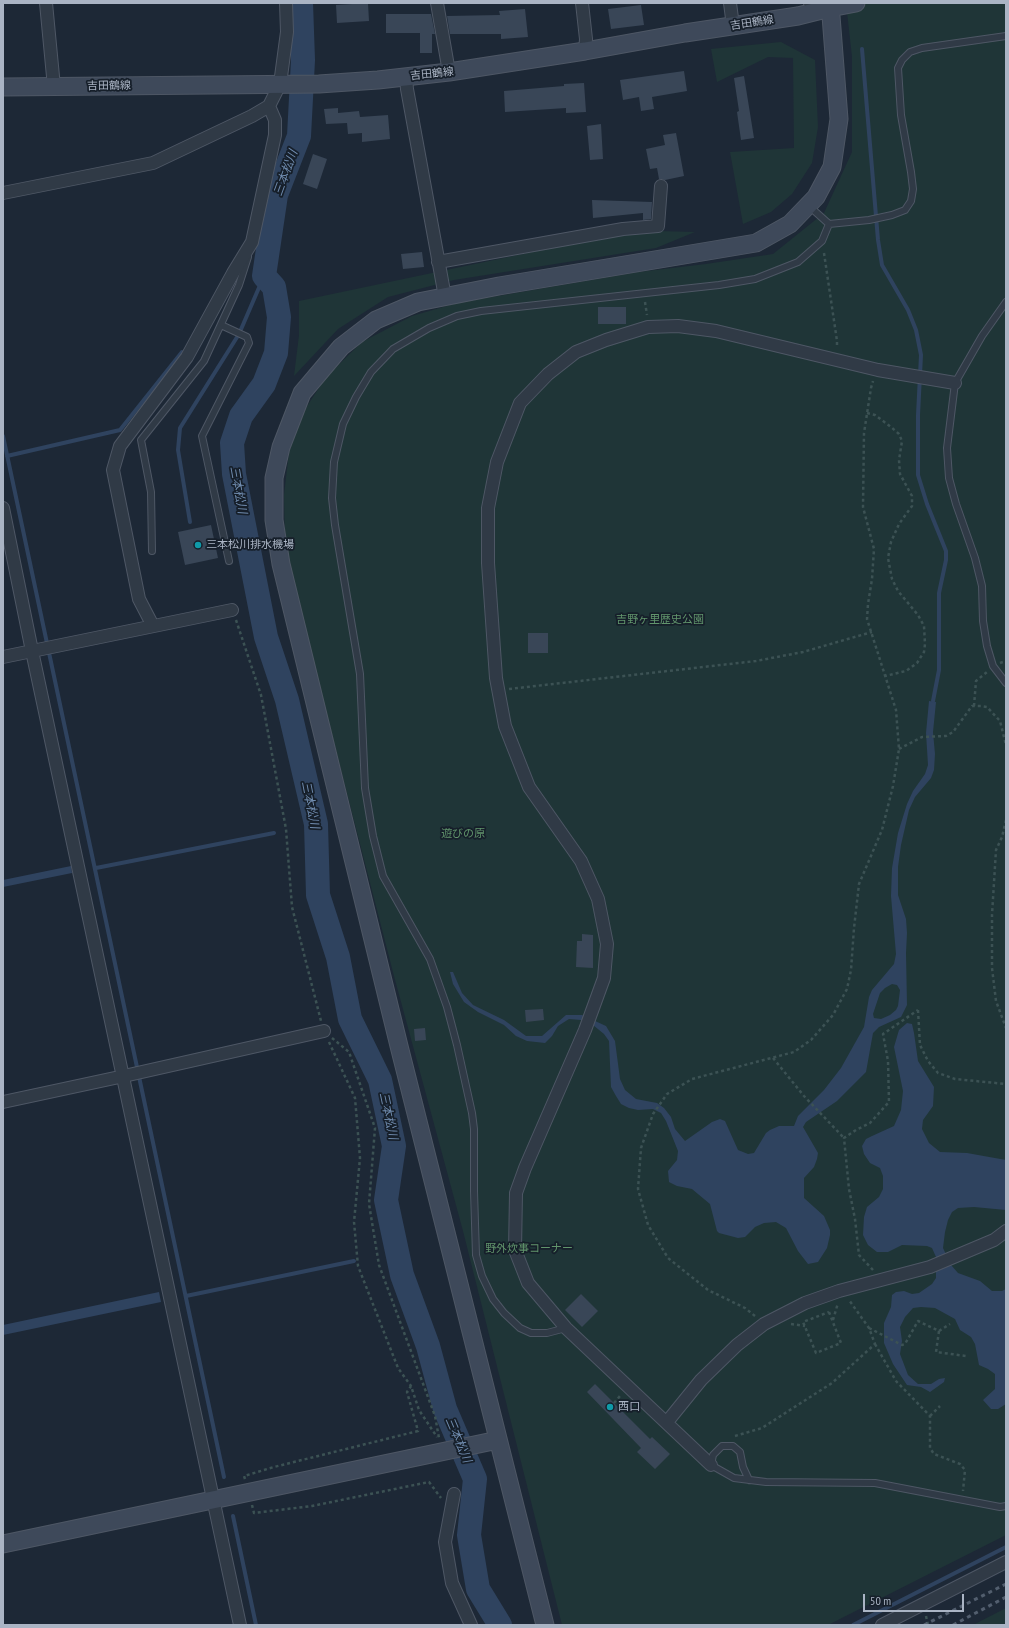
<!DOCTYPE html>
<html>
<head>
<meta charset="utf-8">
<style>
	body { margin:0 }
	#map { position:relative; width:1009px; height:1628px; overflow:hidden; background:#1d2836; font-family:"PT Sans Narrow",sans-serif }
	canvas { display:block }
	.frame { position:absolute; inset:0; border:4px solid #aab4c4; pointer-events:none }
	.scale { position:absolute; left:863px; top:1594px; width:101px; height:18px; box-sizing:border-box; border:2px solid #aab4c4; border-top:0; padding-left:5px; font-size:12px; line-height:14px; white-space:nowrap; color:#aab4c4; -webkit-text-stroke:3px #161f2a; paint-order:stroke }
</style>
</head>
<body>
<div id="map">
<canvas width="1009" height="1628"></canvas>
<div class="frame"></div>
<div class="scale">50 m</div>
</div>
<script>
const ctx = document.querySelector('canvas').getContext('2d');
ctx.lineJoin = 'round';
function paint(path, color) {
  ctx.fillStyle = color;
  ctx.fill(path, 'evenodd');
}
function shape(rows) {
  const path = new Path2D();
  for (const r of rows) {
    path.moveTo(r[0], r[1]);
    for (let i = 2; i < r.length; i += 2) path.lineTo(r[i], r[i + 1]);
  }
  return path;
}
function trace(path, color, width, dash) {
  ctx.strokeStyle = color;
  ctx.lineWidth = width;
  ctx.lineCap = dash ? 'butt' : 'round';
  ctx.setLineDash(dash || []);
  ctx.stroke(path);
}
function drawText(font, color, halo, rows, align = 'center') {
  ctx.font = font + ' "PT Sans Narrow","Noto Sans JP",sans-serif';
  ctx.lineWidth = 3.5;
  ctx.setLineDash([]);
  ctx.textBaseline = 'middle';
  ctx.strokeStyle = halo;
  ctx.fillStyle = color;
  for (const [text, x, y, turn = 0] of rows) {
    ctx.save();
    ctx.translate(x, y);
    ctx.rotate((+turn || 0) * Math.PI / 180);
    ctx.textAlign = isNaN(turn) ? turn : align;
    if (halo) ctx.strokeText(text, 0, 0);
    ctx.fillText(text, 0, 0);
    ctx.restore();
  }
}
paint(shape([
	[846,3,1006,3,1006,1535,828,1625,562,1625,463,1231,394,976,324,704,285,545,284,495,289,452,302,414,326,377,362,342,412,316,457,303,638,272,706,264,773,254,824,213,852,152,852,57],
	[781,42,815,60,818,127,812,163,792,194,771,212,743,224,730,152,794,148,793,58,768,57,717,82,711,49],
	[658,231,695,232,656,248,454,280,388,297,338,329,294,376,299,335,299,301,589,240],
	[1006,1608,1006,1625,973,1625]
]), '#1f3537');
paint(shape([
	[929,701,936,702,933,732,935,754,934,770,931,778,915,797,909,810,901,845,898,867,898,895,906,919,907,933,906,953,907,1005,901,1017,879,1027,873,1033,866,1072,837,1101,806,1122,803,1127,818,1153,817,1159,814,1167,804,1178,804,1198,824,1216,830,1230,830,1235,827,1248,818,1262,808,1264,798,1251,786,1228,776,1222,764,1223,755,1227,745,1237,738,1238,719,1233,717,1231,710,1204,692,1189,677,1186,669,1182,668,1171,677,1160,678,1151,666,1121,661,1113,653,1109,638,1110,629,1108,621,1104,616,1096,611,1087,609,1041,604,1034,593,1025,581,1020,569,1019,558,1026,552,1036,545,1043,527,1041,516,1036,504,1025,478,1012,464,1002,453,984,450,972,453,972,462,993,473,1005,504,1020,526,1036,542,1036,566,1015,582,1015,606,1026,615,1041,620,1079,625,1090,636,1099,657,1103,664,1108,671,1117,675,1129,685,1141,712,1122,720,1119,725,1121,738,1150,748,1154,754,1153,766,1133,770,1130,779,1126,794,1126,798,1116,824,1090,841,1068,864,1027,869,997,872,990,894,964,896,954,891,896,892,868,898,833,907,804,913,791,925,774,928,765,926,733],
	[892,984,897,985,900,990,898,1006,896,1010,890,1015,881,1019,874,1018,873,1014,880,993,885,988],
	[71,866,72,873,3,887,3,880],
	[907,1023,912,1024,914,1033,918,1061,934,1087,933,1106,923,1120,922,1129,929,1143,940,1152,967,1153,1006,1160,1006,1210,974,1207,958,1208,952,1212,948,1220,945,1232,943,1248,951,1265,958,1273,980,1281,992,1291,1002,1291,1006,1289,1006,1404,998,1409,991,1409,983,1400,995,1389,995,1374,988,1369,979,1365,975,1344,971,1337,960,1330,955,1319,935,1308,921,1307,913,1308,905,1317,900,1327,902,1341,900,1354,908,1375,918,1384,931,1384,939,1379,945,1378,944,1382,930,1392,921,1387,907,1385,893,1364,884,1343,884,1323,891,1307,892,1295,896,1292,904,1291,912,1294,919,1293,932,1284,936,1278,936,1257,932,1248,927,1246,902,1245,888,1252,877,1252,868,1245,863,1235,864,1217,867,1207,879,1197,883,1189,883,1176,880,1168,870,1163,864,1154,862,1146,866,1139,872,1136,894,1126,901,1110,903,1091,894,1047,899,1030],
	[159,1292,161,1302,3,1335,3,1325]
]), '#2f435f');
trace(shape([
	[862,49,878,240,882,265,908,310,916,330,921,355,918,415,918,475,927,504,946,551,946,560,939,593,939,670,933,701],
	[3,436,224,1477],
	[7,456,120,430,182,352],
	[190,522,178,450,180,428,239,334,264,276],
	[96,868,274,833],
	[186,1296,354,1261],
	[233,1516,256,1625],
	[853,1625,1006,1547]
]), '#2f435f', 4);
trace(shape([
	[301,3,303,60,299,136,276,195,264,276,274,287,279,317,276,353,264,384,241,416,232,443,234,474,266,637,287,700,316,824,318,895,338,957,350,1019,380,1080,394,1146,386,1200,402,1275,428,1346,445,1409,475,1479,469,1535,478,1589,500,1625]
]), '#2f435f', 24);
paint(shape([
	[368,3,369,21,337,23,336,5],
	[641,5,644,25,611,29,608,9],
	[525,9,528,37,501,39,501,34,450,34,447,16,500,15,499,11],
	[386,14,431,14,435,34,432,34,432,53,420,53,420,33,386,33],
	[684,71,687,91,652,97,654,109,641,111,639,97,623,100,620,80],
	[744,76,754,138,741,140,737,112,739,111,734,78],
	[584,83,586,112,566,113,566,108,505,112,504,91,564,86,564,84],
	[338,108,338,113,359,111,360,117,388,115,390,139,362,142,362,133,348,134,347,123,326,124,324,109],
	[601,124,603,159,590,160,587,126],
	[676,133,684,176,665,180,659,179,657,168,650,169,646,149,665,145,663,135],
	[313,154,327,159,317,189,303,184],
	[592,200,652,202,651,219,643,220,643,213,593,218],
	[422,252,424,267,403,269,401,254],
	[598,307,626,307,626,324,598,324],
	[211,525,218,558,185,565,178,532],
	[528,633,548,633,548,653,528,653],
	[582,934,593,935,593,968,576,967,577,941,582,941],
	[543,1009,544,1020,526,1022,525,1010],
	[425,1028,426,1040,415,1041,414,1029],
	[581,1294,598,1311,582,1327,565,1310],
	[595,1384,650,1439,652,1437,670,1454,655,1469,637,1452,641,1448,587,1392]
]), '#394657');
const lane = shape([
	[829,224,869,220,892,215,905,210,911,201,913,189,911,172,901,115,898,68,902,60,910,52,922,48,1006,36],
	[1006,302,982,336,955,383,947,448,949,478,956,504,975,558,982,586,983,621,987,646,993,666,1006,683],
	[221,325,247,337,249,343,202,436,229,561],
	[152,551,151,492,141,440,204,361,239,285,248,257],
	[566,1328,547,1333,531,1333,520,1328,504,1313,493,1299,482,1276,476,1255,474,1191,474,1129,472,1113,457,1045,447,1007,430,959,383,876,373,836,365,788,360,674,335,525,332,498,334,462,343,424,356,397,371,372,393,349,429,328,457,316,481,311,719,285,755,279,798,262,822,241,829,224,809,206],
	[749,1480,743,1467,740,1452,733,1446,722,1446,713,1455,711,1465,734,1478,766,1482,875,1483,1000,1507,1006,1506]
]);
const street = shape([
	[46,3,54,87],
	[437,3,449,72],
	[582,3,586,39,585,51],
	[730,3,733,26],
	[810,3,829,7],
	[406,77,407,89,445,297],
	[3,193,153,163,252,116,269,106,280,84,287,32,286,3],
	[438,262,623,229,658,226,661,186],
	[3,508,32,651,240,1625],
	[153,626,139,599,113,470,120,446,187,357,233,273,252,242,275,135,275,120,269,106],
	[3,657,232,610],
	[3,1102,124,1076,324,1031],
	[667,1422,701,1380,737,1345,764,1324,805,1303,839,1291,930,1267,994,1240,1006,1231],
	[711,1465,566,1328,528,1283,515,1250,516,1193,525,1168,585,1030,604,978,607,944,598,899,581,861,529,787,505,726,496,678,488,563,488,508,497,462,520,403,548,374,576,352,606,340,648,327,678,326,716,331,878,370,955,383],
	[454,1494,445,1542,452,1583,471,1625],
	[882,1625,1006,1562]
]);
const secondary = shape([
	[3,87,319,84,378,80,449,72,585,51,685,33,798,16,830,8,856,3],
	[3,1544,498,1440],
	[545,1625,399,1046,281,564,274,520,274,478,281,447,302,393,341,347,376,320,418,302,499,286,756,243,790,224,816,197,832,167,839,119,830,3]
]);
trace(lane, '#4e5765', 8);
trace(street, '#4e5765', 14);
trace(secondary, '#4e5765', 19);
trace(shape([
	[824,253,837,341,837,348],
	[645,302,647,315],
	[867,413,875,415,891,427,899,434,902,441,899,460,900,474,912,496,912,506,899,524,891,542,888,558,892,579,898,591,918,615,924,626,925,644,924,652,917,663,906,671,885,676],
	[236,620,261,695,286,829,292,907,321,1021],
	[1000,663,1006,661],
	[509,689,756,661,803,652,872,632],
	[974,706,976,681,987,672],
	[899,749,922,737,946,736,953,732,972,706,981,706,987,707,1000,721,1006,745],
	[1006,820,1002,837,996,850,992,915,992,968,996,1001,1006,1028],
	[918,1010,920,1045,928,1061,938,1073,955,1079,1006,1084],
	[332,1038,349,1052,375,1128,369,1204,379,1265,435,1416,439,1438],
	[329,1042,355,1098,360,1158,354,1222,358,1266,398,1368,411,1386],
	[773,1058,804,1096,844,1138],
	[873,1270,859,1255,855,1219,849,1189,844,1138,856,1130,870,1123,889,1102,888,1061,883,1034,918,1010],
	[829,1312,841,1343,816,1353,803,1322,829,1312],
	[755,1316,745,1308,708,1290,668,1258,648,1225,638,1189,641,1148,653,1114,667,1094,692,1079,794,1052,811,1040,833,1015,847,989,851,970,854,928,859,884,882,830,893,786,899,749,896,710,867,619,868,604,872,579,874,549,863,507,864,433,871,388,873,381],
	[833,1320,838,1303],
	[791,1324,805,1326],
	[869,1328,902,1345,905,1344,918,1321,939,1331,936,1352,966,1356],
	[939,1331,950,1324],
	[875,1344,896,1381,930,1416,930,1448,934,1454,960,1464,965,1470,963,1491],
	[614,1403,620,1396],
	[930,1416,940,1406],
	[735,1436,762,1428,832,1383,875,1344,869,1328,849,1300],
	[245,1479,244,1476,274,1467,418,1431,407,1392,411,1386,419,1410,437,1437],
	[252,1505,254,1513,312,1506,429,1482,441,1498],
	[926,1616,928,1625]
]), '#3c5254', 2.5, [3, 3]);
trace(lane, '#303a46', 6);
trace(street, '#303a46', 12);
trace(secondary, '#3e495a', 17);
trace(shape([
	[924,1625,1006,1584],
	[953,1625,1006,1597]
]), '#525e6e', 3, [4, 4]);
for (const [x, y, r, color] of [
	[198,545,4,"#0f9aa8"],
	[610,1407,4,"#0f9aa8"]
]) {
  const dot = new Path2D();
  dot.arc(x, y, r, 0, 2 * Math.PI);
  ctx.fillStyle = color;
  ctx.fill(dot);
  trace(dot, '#161f2a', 1.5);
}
drawText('11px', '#aab4c4', '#161f2a', [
	["吉田鶴線",752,23,-9],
	["吉田鶴線",432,74,-6],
	["吉田鶴線",109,86,-1]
]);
drawText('11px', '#aab4c4', '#161f2a', [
	["三本松川排水機場",206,545],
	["西口",618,1407]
], 'left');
drawText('11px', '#61956c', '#161f2a', [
	["吉野ヶ里歴史公園",660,620],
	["遊びの原",463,834],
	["野外炊事コーナー",529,1249]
]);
drawText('italic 12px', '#708caf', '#161f2a', [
	["三本松川",286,173,-70],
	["三本松川",238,490,80],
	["三本松川",310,805,79],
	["三本松川",388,1116,78],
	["三本松川",458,1440,67]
]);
</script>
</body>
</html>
